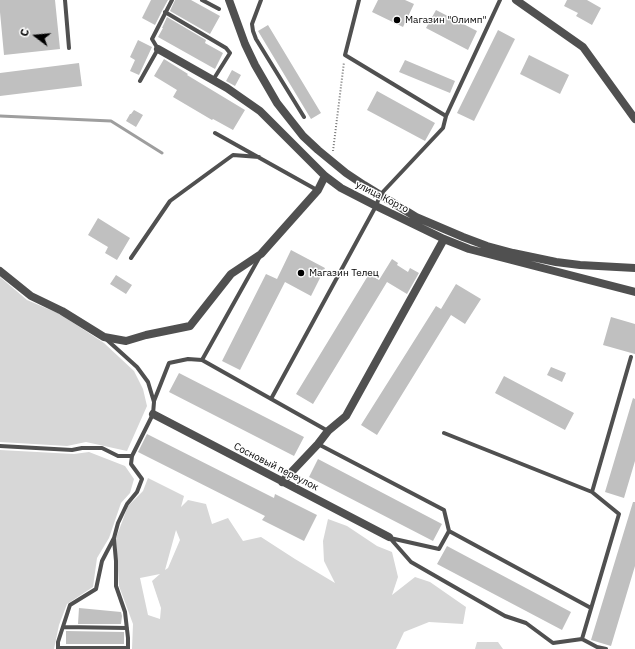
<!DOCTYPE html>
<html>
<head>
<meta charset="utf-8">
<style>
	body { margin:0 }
	#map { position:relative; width:635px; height:649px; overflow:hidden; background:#fff; font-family:"IBM Plex Sans",sans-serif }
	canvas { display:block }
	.north { position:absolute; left:16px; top:16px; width:40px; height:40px; -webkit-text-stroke:3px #fff; paint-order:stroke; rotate:286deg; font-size:11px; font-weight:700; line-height:16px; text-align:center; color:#000 }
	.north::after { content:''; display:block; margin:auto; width:14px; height:18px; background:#000; clip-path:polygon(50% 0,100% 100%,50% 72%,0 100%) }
</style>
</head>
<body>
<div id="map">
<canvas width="635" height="649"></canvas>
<div class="north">С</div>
</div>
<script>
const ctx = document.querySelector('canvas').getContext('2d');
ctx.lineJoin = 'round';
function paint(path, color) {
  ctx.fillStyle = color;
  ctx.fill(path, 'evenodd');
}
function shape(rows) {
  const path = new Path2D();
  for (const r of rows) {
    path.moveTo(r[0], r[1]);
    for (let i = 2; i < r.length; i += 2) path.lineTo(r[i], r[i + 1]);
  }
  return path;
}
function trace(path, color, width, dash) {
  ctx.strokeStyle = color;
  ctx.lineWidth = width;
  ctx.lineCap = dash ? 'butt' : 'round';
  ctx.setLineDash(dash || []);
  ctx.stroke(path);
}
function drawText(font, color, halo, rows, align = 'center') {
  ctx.font = font + ' "IBM Plex Sans",sans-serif';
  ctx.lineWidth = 3;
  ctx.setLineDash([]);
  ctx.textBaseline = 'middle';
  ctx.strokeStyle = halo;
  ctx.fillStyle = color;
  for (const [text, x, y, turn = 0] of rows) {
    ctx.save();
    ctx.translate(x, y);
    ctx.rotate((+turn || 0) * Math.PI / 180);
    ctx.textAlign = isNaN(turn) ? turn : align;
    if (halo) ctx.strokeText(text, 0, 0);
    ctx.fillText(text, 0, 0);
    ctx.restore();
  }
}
paint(shape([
	[0,277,27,300,60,314,104,343,134,371,143,389,147,406,127,451,86,442,67,446,0,442],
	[0,450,74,454,89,452,125,466,134,479,130,493,121,503,109,538,97,558,93,587,67,604,59,625,54,649,0,649],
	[148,478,184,496,181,507,188,500,206,504,212,524,228,518,243,541,261,537,295,559,335,583,324,561,323,541,328,519,347,526,377,546,392,552,398,577,392,595,415,577,430,582,466,607,463,624,429,622,404,632,396,649,132,649,133,624,119,586,116,538,128,506,143,491],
	[176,530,180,540,168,568,165,570],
	[160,574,152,581,161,608,160,619,148,615,140,578],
	[477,642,498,642,503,649,475,649]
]), '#d7d7d7');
trace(shape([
	[0,116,111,121,162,153]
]), '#9e9e9e', 3);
paint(shape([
	[0,0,55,0,60,49,4,55,0,12],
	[151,0,168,0,162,11,155,25,142,18],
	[175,0,191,0,220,16,210,34,170,11],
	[378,0,405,0,414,4,403,27,372,12],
	[567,0,587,0,601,8,592,25,576,16,578,13,564,6],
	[436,10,477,31,468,50,426,28],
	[167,17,206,40,205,43,223,53,215,69,158,37,163,28,162,28],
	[268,25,321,113,311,119,258,31],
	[498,30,515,39,474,121,457,113],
	[138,40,152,47,139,75,130,71,135,60,130,57],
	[529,55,569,75,560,94,520,74],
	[164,59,188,74,187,75,245,110,233,130,213,119,212,120,173,97,177,90,154,76],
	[405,60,455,81,450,93,399,72],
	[79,63,82,86,0,96,0,73],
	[232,70,241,75,235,86,226,81],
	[377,91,435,123,425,141,367,110],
	[134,110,143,115,136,127,126,121,130,114,131,114],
	[98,218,130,238,117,260,105,253,108,247,88,235],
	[291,250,325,268,311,296,285,282,240,370,222,361,266,274,277,279],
	[392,259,398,263,397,265,408,272,410,268,419,273,407,294,387,282,313,404,296,394,369,274,379,280],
	[116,275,132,285,126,294,110,284],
	[456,284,481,299,465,324,451,315,377,435,361,425,436,306,441,309],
	[611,317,635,324,635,354,603,345],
	[551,367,566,373,562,382,547,375],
	[179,373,304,437,294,456,169,392],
	[504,376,574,413,565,430,495,393],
	[633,398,635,399,635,461,624,498,605,492],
	[147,434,274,498,275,494,317,515,304,541,262,520,265,516,138,452],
	[318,459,442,524,433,541,309,477],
	[633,502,635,502,635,566,611,646,591,640],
	[447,546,571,612,562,630,437,564],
	[79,608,121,612,122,616,121,624,78,624],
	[66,631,124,632,124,644,66,644]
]), '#c0c0c0');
trace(shape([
	[333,151,344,62]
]), '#727272', 2, [1, 2]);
trace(shape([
	[65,0,69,48],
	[202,0,219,9],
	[261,0,252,24,253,31,256,39,304,117],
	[359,0,345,55,446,116],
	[165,12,226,48,230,53,213,80],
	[140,81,158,49,152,39,172,0],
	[215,133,317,190],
	[131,258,170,201,233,155,259,157],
	[259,258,202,360,328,431],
	[271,399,376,206,380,195,443,128,446,116,500,0],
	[154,401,169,363,188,359,202,360],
	[444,433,592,492],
	[318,444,444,510,449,531,591,608],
	[0,446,72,450,82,448,102,448,118,456,132,456],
	[389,537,411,562,505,616,526,623,553,643,582,639,597,647,606,649],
	[390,538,439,549,449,531],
	[114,539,116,561,116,586,125,612,128,638,128,649],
	[63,627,127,628],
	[582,639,619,514,592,492,631,357],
	[58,648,128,648],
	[58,649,58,642,70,605,96,589,102,561,114,538,118,523,127,504,137,492,142,479,131,464,132,456,153,414,154,402,148,382,137,367,106,339]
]), '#505050', 4);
trace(shape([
	[229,0,245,44,255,65,277,103,303,136,318,150,346,173,364,185,416,217,463,237,487,246,513,253,556,262,580,265,635,268],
	[516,0,583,47,635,119],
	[158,49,227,88,260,111,325,176,341,188,376,206,444,239,469,249,635,292],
	[0,271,31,296,62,311,104,337,126,341,146,335,190,326,231,274,261,254,318,190,325,176],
	[153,414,389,537],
	[282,482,318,444,328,431,346,416,444,239]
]), '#505050', 8);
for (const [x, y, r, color] of [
	[397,20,4,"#000"],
	[301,273,4,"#000"]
]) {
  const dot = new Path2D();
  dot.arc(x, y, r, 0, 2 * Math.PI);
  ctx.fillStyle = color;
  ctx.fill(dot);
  trace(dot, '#fff', 1.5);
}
drawText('10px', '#000', '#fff', [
	["Магазин \"Олимп\"",405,20],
	["Магазин Телец",309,273]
], 'left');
drawText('10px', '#000', '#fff', [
	["улица Корто",382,197,27],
	["Сосновый переулок",276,467,27]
]);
</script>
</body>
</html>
